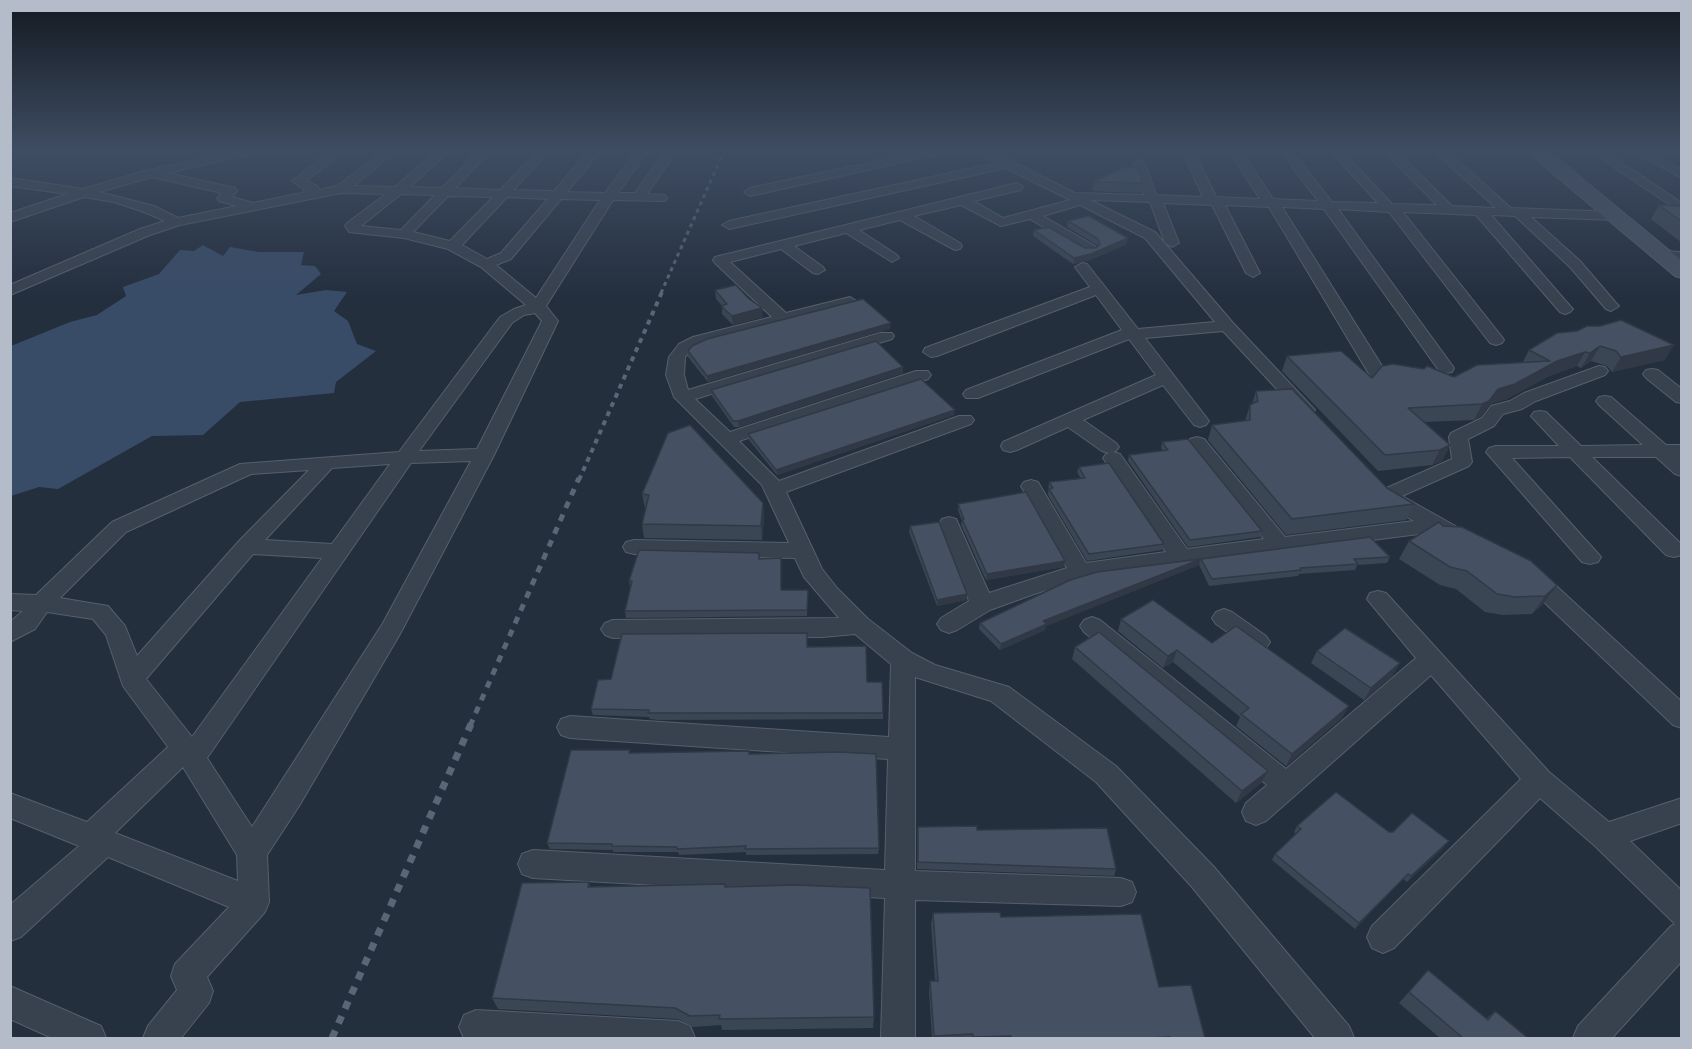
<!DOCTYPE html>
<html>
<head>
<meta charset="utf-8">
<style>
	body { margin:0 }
	#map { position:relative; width:1692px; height:1049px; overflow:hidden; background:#242f3e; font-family:"Sofia Sans Condensed",sans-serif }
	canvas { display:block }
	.frame { position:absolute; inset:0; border:12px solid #b4bcc9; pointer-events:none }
</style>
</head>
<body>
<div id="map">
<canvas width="1692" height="1049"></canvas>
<div class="frame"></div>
</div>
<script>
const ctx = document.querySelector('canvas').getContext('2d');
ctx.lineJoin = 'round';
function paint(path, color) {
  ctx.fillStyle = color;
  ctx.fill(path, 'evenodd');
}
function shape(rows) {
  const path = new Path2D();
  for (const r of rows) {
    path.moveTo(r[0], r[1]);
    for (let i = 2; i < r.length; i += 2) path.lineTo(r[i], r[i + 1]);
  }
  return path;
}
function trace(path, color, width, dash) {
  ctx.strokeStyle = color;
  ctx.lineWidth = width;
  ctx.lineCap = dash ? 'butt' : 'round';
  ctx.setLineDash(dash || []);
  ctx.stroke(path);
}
paint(shape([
	[203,245,223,256,230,247,259,252,304,252,301,265,315,266,321,274,296,295,326,290,347,292,334,311,348,321,357,344,376,351,336,382,334,393,240,402,203,435,152,436,58,489,39,487,11,496,11,346,70,322,97,315,126,296,123,287,159,274,180,250,194,251]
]), '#394c67');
const street = shape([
	[235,151,257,151,251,154,168,173,235,188,237,191,232,197,253,203,302,193,305,190,292,181,331,151,344,151,306,181,317,186,319,190,337,186,384,151,397,151,353,186,395,187,436,151,449,151,410,187,442,188,479,151,491,151,455,188,500,190,538,151,550,151,513,190,554,191,589,151,601,151,567,192,605,193,636,151,648,151,618,193,635,193,665,151,677,151,647,194,665,195,667,198,665,201,613,200,546,306,558,321,494,455,400,634,299,806,267,855,269,902,265,912,207,977,213,991,209,1003,181,1038,143,1038,148,1026,177,990,171,976,175,964,229,907,108,857,21,937,10,941,10,905,79,846,10,818,10,793,87,822,168,747,123,686,106,635,93,619,47,612,35,629,10,642,10,622,23,611,10,610,10,594,36,595,112,522,240,464,399,452,500,317,514,309,526,305,481,267,448,249,404,238,349,232,345,226,347,223,386,194,341,193,180,225,150,235,10,295,10,285,140,229,165,221,144,212,114,202,84,197,10,222,10,213,67,194,10,186,10,178,83,189,148,170,235,151],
	[152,177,222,193,217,198,219,201,237,206,178,218,154,206,99,192,152,177],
	[401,194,435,195,401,230,361,226,401,194],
	[448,196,493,197,450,241,413,232,448,196],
	[507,197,548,199,501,253,487,259,462,245,507,197],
	[561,199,600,200,536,298,496,265,511,259,561,199],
	[535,313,542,321,477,449,419,451,512,323,524,315,535,313],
	[471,461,383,623,252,827,207,758,411,463,471,461],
	[390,464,332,544,265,540,332,468,390,464],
	[309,470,239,541,137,656,125,626,108,606,60,598,126,532,251,474,309,470],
	[253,554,322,558,192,737,146,679,253,554],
	[183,767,237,855,238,881,115,833,183,767],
	[924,151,946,151,940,154,750,196,744,192,750,188,924,151],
	[976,151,991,151,1075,193,1144,195,1133,164,1139,160,1145,164,1156,195,1203,197,1182,151,1194,151,1216,197,1260,199,1229,151,1241,151,1273,199,1318,201,1280,151,1292,151,1332,202,1378,203,1330,151,1342,151,1392,204,1437,205,1383,151,1396,151,1452,206,1496,208,1434,151,1447,151,1511,208,1617,212,1624,216,1617,220,1531,217,1580,261,1616,303,1619,306,1611,311,1606,309,1570,267,1515,216,1491,215,1570,306,1573,309,1570,312,1565,314,1560,312,1476,215,1403,212,1502,337,1504,340,1502,343,1496,345,1490,343,1389,212,1338,209,1454,368,1452,372,1446,373,1440,372,1324,209,1282,207,1387,374,1384,378,1378,379,1372,378,1369,374,1269,207,1225,205,1260,273,1253,277,1246,273,1212,205,1163,203,1179,243,1172,247,1165,243,1150,202,1090,200,1155,232,1233,323,1315,410,1312,414,1300,414,1223,331,1145,338,1209,421,1206,425,1200,427,1194,425,1163,385,1083,420,1116,443,1119,447,1116,451,1109,453,1102,451,1068,427,1017,450,1010,452,1003,450,1001,446,1003,442,1156,375,1129,339,978,398,966,398,963,394,966,390,1122,330,1096,295,937,356,931,357,923,352,925,348,1090,287,1075,267,1082,263,1087,264,1138,329,1215,322,1145,238,1080,205,1043,216,1095,246,1097,249,1095,252,1085,252,1030,219,1001,226,961,205,914,216,960,243,962,246,960,249,955,250,900,220,859,230,897,255,899,258,892,262,846,233,794,246,823,267,825,270,818,274,813,273,781,249,730,262,786,313,850,297,858,302,855,305,705,343,691,350,685,357,684,375,688,390,880,333,892,333,894,336,892,339,695,399,730,432,916,371,928,371,931,375,928,379,739,441,779,481,959,416,971,416,974,420,971,424,786,492,822,569,837,588,868,619,912,653,935,665,1009,687,1116,766,1214,867,1349,1026,1354,1038,1315,1038,1192,887,1096,782,991,701,915,677,915,871,1121,878,1132,882,1136,892,1132,902,1121,906,915,900,915,1038,881,1038,885,898,533,878,522,874,518,864,522,854,533,850,885,870,888,759,570,738,561,735,557,727,561,719,570,716,889,737,891,664,855,634,822,637,613,638,605,635,601,629,605,623,613,620,839,618,804,577,795,558,634,554,626,552,623,547,626,542,634,540,789,543,762,485,674,397,666,375,669,357,679,344,693,337,772,317,715,263,713,260,715,257,1017,183,1023,187,1021,190,974,201,1003,218,1070,200,1006,168,729,229,722,225,729,221,996,163,976,151],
	[1590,151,1604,151,1682,203,1682,213,1590,151],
	[1633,151,1648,151,1682,170,1682,178,1633,151],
	[1662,251,1682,252,1682,260,1657,258,1655,255,1662,251],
	[1599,366,1605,367,1608,371,1605,375,1536,401,1522,409,1503,414,1494,426,1468,439,1472,462,1469,466,1402,496,1466,532,1469,537,1466,542,1458,544,1450,542,1434,532,1095,576,1037,593,990,610,957,630,949,633,941,630,937,624,941,618,969,601,939,524,942,519,949,517,956,519,989,593,1067,568,1021,486,1024,482,1031,480,1038,482,1086,563,1166,552,1103,458,1106,454,1113,452,1120,454,1187,549,1264,539,1188,443,1190,439,1197,437,1204,439,1285,537,1414,521,1381,502,1377,496,1380,491,1452,459,1449,437,1451,433,1482,418,1491,406,1510,401,1524,393,1599,366],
	[1652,369,1658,370,1682,389,1682,403,1676,402,1646,378,1643,374,1646,370,1652,369],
	[1605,396,1611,397,1666,445,1682,445,1682,457,1679,457,1682,459,1682,476,1675,474,1656,457,1592,457,1682,545,1682,555,1674,557,1666,555,1570,457,1512,458,1601,557,1598,562,1590,564,1582,562,1486,452,1489,448,1496,446,1559,446,1531,416,1534,412,1540,411,1546,412,1581,446,1643,445,1599,405,1596,401,1599,397,1605,396],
	[1531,568,1539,570,1682,702,1682,728,1673,725,1523,582,1520,576,1523,570,1531,568],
	[1378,591,1386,593,1549,772,1609,822,1682,798,1682,823,1630,841,1682,891,1682,961,1612,1038,1573,1038,1578,1026,1671,926,1675,924,1595,846,1540,798,1394,948,1383,953,1372,948,1367,937,1372,926,1521,779,1431,675,1266,821,1256,825,1246,821,1242,812,1246,803,1267,785,1084,632,1080,626,1084,620,1092,617,1100,620,1286,769,1416,658,1367,599,1370,593,1378,591],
	[1224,609,1232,612,1266,636,1270,642,1266,648,1258,651,1250,648,1216,624,1212,618,1216,612,1224,609],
	[10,986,101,1026,106,1038,52,1038,10,1019,10,986],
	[476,1010,678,1021,690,1026,695,1038,464,1038,459,1027,464,1015,476,1010]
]);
const secondary = shape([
	[1526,151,1545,151,1563,163,1682,261,1682,278,1675,276,1526,151]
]);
trace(street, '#565f6c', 2);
trace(secondary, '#565f6c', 2);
paint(street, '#38414e');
paint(secondary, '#465061');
trace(shape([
	[661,293,724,151]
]), '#5a6575', 3, [4, 4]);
trace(shape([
	[579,480,662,292]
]), '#5a6575', 4, [5, 5]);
trace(shape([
	[470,726,579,478]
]), '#5a6575', 5, [7, 7]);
trace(shape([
	[332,1038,471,724]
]), '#5a6575', 7, [8, 8]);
paint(shape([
	[735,151,829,151,829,154,735,157],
	[1094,182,1143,183,1141,193,1092,191],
	[1659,205,1682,206,1682,243,1651,219],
	[1068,221,1127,244,1090,260,1073,264,1033,236,1034,230,1085,248,1096,248,1098,247,1097,245,1067,227],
	[715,290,763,317,733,325,722,314,722,306,716,299],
	[890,329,708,382,688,357,688,351],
	[1557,333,1665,360,1612,372,1607,366,1591,361,1581,368,1577,366,1549,376,1507,399,1490,404,1481,416,1474,420,1424,422,1450,445,1442,461,1432,465,1378,471,1282,371,1287,356,1372,378,1454,377,1523,362,1529,350],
	[903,367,903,373,739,427,734,427,712,396,711,390],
	[1256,391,1387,488,1414,504,1406,520,1286,535,1208,440,1212,425,1245,421,1250,405,1252,404],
	[954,415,777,475,749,440,748,434],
	[1162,442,1262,531,1260,537,1188,547,1128,461,1129,455,1163,451,1161,448],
	[1079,467,1164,544,1162,550,1087,561,1048,495,1049,482,1081,479,1077,472],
	[642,494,763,503,764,517,762,540,644,538,642,524,646,508,645,508],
	[958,504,1064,567,986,580,961,525,962,521,958,510],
	[910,526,967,594,966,600,937,606,909,532],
	[1443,526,1557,585,1544,603,1532,614,1503,615,1485,612,1456,589,1440,585,1399,559,1409,541],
	[1390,557,1387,563,1357,565,1355,570,1299,574,1298,576,1209,586,1199,565,1201,559],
	[760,559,781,590,808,590,807,616,626,618,625,611,630,587,629,581],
	[1199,565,1046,626,1045,630,1000,650,979,629,980,623],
	[1121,619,1212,643,1342,718,1286,766,1236,726,1240,717,1173,662,1163,668,1118,631],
	[807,647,867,682,883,713,883,719,659,720,650,719,649,717,593,715,591,709,611,679],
	[1075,647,1261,783,1236,803,1072,659],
	[1317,651,1393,675,1364,700,1311,663],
	[630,753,750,754,879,848,878,854,746,855,746,852,679,855,678,852,613,852,613,850,550,849,547,843],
	[1297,826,1389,832,1444,847,1407,882,1403,879,1355,929,1272,860,1275,854,1296,834,1294,832],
	[918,827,977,830,1116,869,1114,876,917,869],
	[589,882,590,887,725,884,726,887,874,1017,873,1028,722,1030,721,1025,693,1027,678,1019,498,1009,492,998],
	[933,913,1001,917,1159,987,1205,1038,932,1038,929,992,930,981,935,981,931,924],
	[1428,970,1486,1019,1495,1011,1528,1038,1440,1038,1399,1003]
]), '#3b4654');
paint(shape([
	[1128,238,1127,244,1090,260,1073,264,1074,258],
	[762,308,763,317,733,325,732,316],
	[891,323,890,329,708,382,707,376],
	[1674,345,1665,360,1612,372,1621,357],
	[1600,346,1591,361,1581,368,1590,353],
	[1585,352,1577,366,1549,376,1507,399,1490,404,1481,416,1474,420,1482,404,1498,389,1557,361],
	[903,367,903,373,739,427,738,421],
	[955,410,954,415,777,475,776,470],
	[1450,445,1442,461,1432,465,1440,450],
	[763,503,764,517,762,540,761,526],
	[1201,559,1199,565,1046,626,1045,630,1000,650,1001,644,1043,621],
	[1065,561,1064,567,986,580,987,574],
	[1557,585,1544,603,1532,614,1545,596],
	[967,594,966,600,937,606,937,600],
	[1177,650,1173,662,1163,668,1168,656],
	[1400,663,1393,675,1364,700,1371,688],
	[1349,706,1342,718,1286,766,1292,754],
	[1268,771,1261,783,1236,803,1242,791],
	[1449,841,1444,847,1407,882,1411,876],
	[1408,874,1403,879,1355,929,1359,923]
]), '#303945');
const building = shape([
	[1136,166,1143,183,1094,182,1122,168,1136,166],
	[1659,205,1682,206,1682,222,1659,205],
	[1089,216,1128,238,1091,254,1074,258,1034,230,1049,227,1085,248,1096,248,1100,244,1098,239,1068,221,1089,216],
	[736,285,748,298,762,308,732,316,721,306,727,304,715,290,736,285],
	[863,299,891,323,707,376,688,351,692,346,707,339,863,299],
	[1621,320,1674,345,1621,357,1616,351,1600,346,1590,353,1585,352,1557,361,1515,384,1498,389,1489,401,1482,404,1408,408,1450,445,1440,450,1385,455,1287,356,1341,351,1372,378,1382,366,1393,364,1424,369,1427,366,1454,377,1477,365,1550,361,1529,350,1557,333,1577,331,1587,326,1600,326,1621,320],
	[876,341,903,367,738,421,733,421,711,390,876,341],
	[921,379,955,410,776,470,748,434,921,379],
	[1292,389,1387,488,1414,504,1292,519,1212,425,1250,420,1250,405,1258,401,1256,391,1292,389],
	[690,425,763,503,761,526,642,524,649,495,642,494,668,433,690,425],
	[1188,439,1262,531,1190,540,1129,455,1168,450,1162,442,1188,439],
	[1109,463,1164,544,1089,554,1049,489,1053,488,1049,482,1085,478,1079,467,1109,463],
	[1026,492,1065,561,987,574,962,519,964,519,958,504,1026,492],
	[939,522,967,594,937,600,910,526,939,522],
	[1439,522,1443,526,1462,527,1531,561,1557,585,1545,596,1515,597,1497,594,1467,571,1450,567,1409,541,1439,522],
	[1370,537,1390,557,1354,559,1358,564,1300,568,1301,570,1212,579,1201,559,1370,537],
	[639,550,759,553,759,559,781,558,781,590,808,590,807,610,625,611,632,581,629,581,639,550],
	[1201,559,1043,621,1047,624,1001,644,980,623,1070,580,1097,572,1201,559],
	[1153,600,1212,643,1236,626,1349,706,1292,754,1241,714,1249,708,1177,650,1168,656,1121,619,1153,600],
	[1345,628,1400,663,1371,688,1317,651,1345,628],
	[1099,632,1268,771,1242,791,1075,647,1099,632],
	[807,633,807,647,866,646,867,682,882,682,883,713,648,713,649,710,591,709,598,680,611,679,622,634,807,633],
	[571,750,630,750,629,753,749,751,749,754,840,752,876,754,879,848,745,849,746,846,677,849,677,847,612,846,612,844,547,843,571,750],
	[1336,792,1389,832,1393,832,1412,813,1449,841,1411,876,1408,874,1359,923,1275,854,1301,829,1297,826,1336,792],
	[977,826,977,830,1107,828,1116,869,918,862,918,827,977,826],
	[589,882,588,887,725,884,725,887,795,885,870,888,874,1017,719,1019,720,1015,690,1016,675,1008,492,998,522,883,589,882],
	[1000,912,1001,917,1141,914,1159,987,1191,985,1205,1038,1170,1038,1170,1037,1149,1038,1011,1038,1011,1036,973,1037,973,1034,934,1036,930,981,938,981,933,913,1000,912],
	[1428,970,1488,1020,1495,1011,1528,1038,1463,1038,1409,992,1428,970]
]);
paint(building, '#455162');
trace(building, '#303945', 1.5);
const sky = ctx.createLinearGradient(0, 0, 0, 298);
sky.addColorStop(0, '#141a22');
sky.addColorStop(0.51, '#3f4d63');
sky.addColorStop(1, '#3f4d6300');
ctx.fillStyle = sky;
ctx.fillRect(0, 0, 1692, 298);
</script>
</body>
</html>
